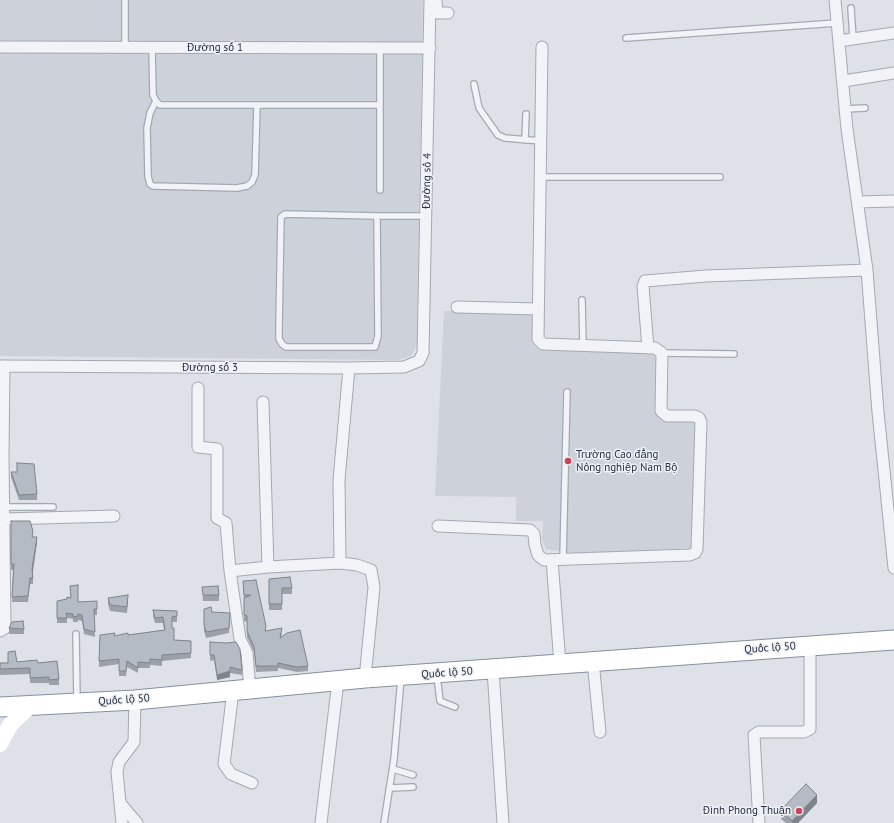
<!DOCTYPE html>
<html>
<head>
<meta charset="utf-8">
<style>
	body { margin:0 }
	canvas { display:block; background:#dee2e8 }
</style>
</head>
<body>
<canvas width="894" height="823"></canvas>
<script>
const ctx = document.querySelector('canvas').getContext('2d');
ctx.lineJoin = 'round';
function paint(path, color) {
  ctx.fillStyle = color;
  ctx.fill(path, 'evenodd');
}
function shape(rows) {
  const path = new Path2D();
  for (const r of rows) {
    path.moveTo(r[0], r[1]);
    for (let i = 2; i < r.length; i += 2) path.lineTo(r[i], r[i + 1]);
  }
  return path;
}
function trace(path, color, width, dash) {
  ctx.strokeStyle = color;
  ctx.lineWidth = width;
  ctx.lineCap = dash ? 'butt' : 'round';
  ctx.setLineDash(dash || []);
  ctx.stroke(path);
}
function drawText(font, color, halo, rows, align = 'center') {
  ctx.font = font + ' "PT Sans",sans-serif';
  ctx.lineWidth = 3;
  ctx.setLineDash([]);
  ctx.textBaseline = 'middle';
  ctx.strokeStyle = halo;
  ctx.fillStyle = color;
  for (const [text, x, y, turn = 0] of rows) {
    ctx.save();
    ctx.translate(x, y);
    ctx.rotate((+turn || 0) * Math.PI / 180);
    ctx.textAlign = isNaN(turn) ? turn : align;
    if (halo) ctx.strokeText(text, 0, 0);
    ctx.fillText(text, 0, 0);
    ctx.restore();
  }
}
paint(shape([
	[0,0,423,0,417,346,411,356,398,360,0,356],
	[444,311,535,312,535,347,657,350,659,353,660,420,698,420,692,548,580,554,546,549,542,539,543,521,516,521,516,497,435,496]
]), '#ccd1da');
const service = shape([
	[125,0,125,48],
	[851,8,853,39],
	[626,38,837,23],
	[152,47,153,95,156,101,160,105,380,105,380,190],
	[380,48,380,105],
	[474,84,479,108,498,135,505,138,541,141],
	[156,101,150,113,147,128,148,176,150,184,153,186,237,188,247,186,252,182,255,175,257,106],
	[846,109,865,108],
	[525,140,526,114],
	[541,177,720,177],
	[377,216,378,336,375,347,286,347,282,344,279,339,279,325,281,217,285,214,377,216,426,216],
	[582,300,583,345],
	[662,353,734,354],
	[4,507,53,507],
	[563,559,567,392],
	[76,634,77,701],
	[437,676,440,701,455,707],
	[393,769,413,775],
	[390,788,413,787],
	[384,823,394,759,401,678]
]);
const minor = shape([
	[436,0,437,13,448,13],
	[835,0,847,129,867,270,878,412,894,568],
	[839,41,894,33],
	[0,47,430,48],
	[844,81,894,73],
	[858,202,894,201],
	[457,307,538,309],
	[648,348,643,286,645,281,706,276,867,270],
	[0,366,349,368,404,367,419,361,423,353,430,0],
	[198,388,198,447,217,449,217,518,226,523,230,571],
	[263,402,268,567],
	[4,519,114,516],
	[438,526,530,530,534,534,535,545,538,555,544,560,690,555,695,553,697,549,701,422,699,418,695,416,667,416,661,411,662,353,655,348,543,344,538,339,542,47],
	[552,560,560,664],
	[340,563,339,480,349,368],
	[0,631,5,628,3,455,4,366],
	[593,661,600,732],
	[493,670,503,823],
	[250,690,247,653,240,639,230,571,268,567,340,563,357,565,371,570,374,587,365,678],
	[233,691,224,764,231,774,252,783],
	[120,803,137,823],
	[122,823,117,772,119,762,134,742,135,700],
	[321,823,338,681],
	[759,823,754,735,759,732,804,732,810,729,810,645]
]);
const trunk = shape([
	[0,707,135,700,365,678,894,640]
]);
trace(service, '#a3a9b2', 8);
trace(minor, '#a3a9b2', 13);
trace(trunk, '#85909f', 21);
trace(service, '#f1f3f6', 5.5);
trace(minor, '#f1f3f6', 11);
trace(shape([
	[0,744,10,725,30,706]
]), '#fff', 16);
trace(trunk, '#fff', 19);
paint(shape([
	[11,472,37,494,37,500,19,500,11,477],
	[11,521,33,537,37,542,33,572,33,584,30,584,28,602,12,602,13,570,11,570],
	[269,579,292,588,292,594,282,594,282,610,269,610],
	[243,581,266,631,282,633,281,637,308,666,308,671,297,672,278,668,278,671,256,672,254,652,247,637,247,622,244,621,244,601],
	[70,586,78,602,97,609,97,615,94,615,95,637,84,634,82,621,78,620,78,622,73,622,73,619,67,618,67,623,57,623,57,601,67,599,71,598],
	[202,587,219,595,219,601,203,601],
	[108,598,128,601,127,613,110,611,108,604],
	[204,609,230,618,229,633,206,638,204,631],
	[153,610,177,611,177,622,172,622,172,628,174,640,191,641,191,658,162,661,162,666,150,665,150,668,138,668,138,673,127,667,126,676,119,676,119,664,99,667,99,661,115,636,128,635,164,630,163,623,155,623,153,616],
	[9,628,24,629,24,634,9,634],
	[210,642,226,643,242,670,242,675,230,673,230,677,217,680,214,660,210,661],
	[17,662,38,663,59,679,59,685,49,685,49,683,30,683,30,674,0,675,0,663],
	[817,803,798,823,786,823,781,819,781,810]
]), '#9ca1a9');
paint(shape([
	[37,537,37,542,32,574,32,569],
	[230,671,230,677,217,680,217,675],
	[817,795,817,803,798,823,792,823,792,821]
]), '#7f838a');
const building = shape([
	[17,463,34,464,37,494,19,495,11,472,17,472,17,463],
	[11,521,30,521,33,531,32,537,37,537,32,569,33,578,30,578,28,596,12,597,14,564,11,564,11,521],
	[290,577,292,588,282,588,282,604,269,604,269,579,290,577],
	[256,580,266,626,265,631,282,628,280,638,287,633,300,630,308,666,297,667,278,663,278,666,256,666,254,647,247,631,247,616,244,615,244,598,251,595,244,595,243,581,256,580],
	[78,585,78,602,97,601,97,609,94,609,95,632,84,629,82,615,78,614,78,616,73,617,73,614,66,613,67,618,57,618,57,601,67,599,67,597,71,598,70,586,78,585],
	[218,586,219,595,203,595,202,587,218,586],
	[128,595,127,607,110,605,108,598,128,595],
	[211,607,212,612,230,613,229,628,206,632,204,625,204,609,211,607],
	[153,610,177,611,177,616,172,617,172,628,174,628,174,640,191,641,191,653,162,655,162,660,150,659,150,663,138,662,138,668,127,661,126,671,119,671,119,659,99,661,100,635,115,633,114,636,128,633,128,635,165,630,163,617,155,618,153,610],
	[23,621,24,629,9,628,12,622,23,621],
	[210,642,226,643,236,642,240,649,242,670,230,667,230,671,217,675,214,655,210,655,210,642],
	[15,651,17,662,37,660,38,663,57,661,59,679,49,680,49,677,30,678,30,668,0,669,0,663,8,663,8,652,15,651],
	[806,784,817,795,792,821,781,810,806,784]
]);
paint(building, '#b5bbc5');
trace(building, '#7f838a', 1);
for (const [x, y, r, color] of [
	[568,461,4,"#cf4158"],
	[799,811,4,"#cf4158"]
]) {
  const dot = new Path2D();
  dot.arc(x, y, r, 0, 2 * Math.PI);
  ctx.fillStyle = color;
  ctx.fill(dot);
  trace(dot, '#eef1f6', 1.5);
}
drawText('11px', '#27303f', '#eef1f6', [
	["Đường số 1",215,48],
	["Đường số 4",427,181,-89],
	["Đường số 3",210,368],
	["Quốc lộ 50",770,648,-4],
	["Quốc lộ 50",447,673,-4],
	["Quốc lộ 50",124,700,-4]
]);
drawText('11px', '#27303f', '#eef1f6', [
	["Trường Cao đẳng",576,455],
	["Nông nghiệp Nam Bộ",576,468],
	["Đình Phong Thuận",791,811,"right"]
], 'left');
</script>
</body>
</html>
